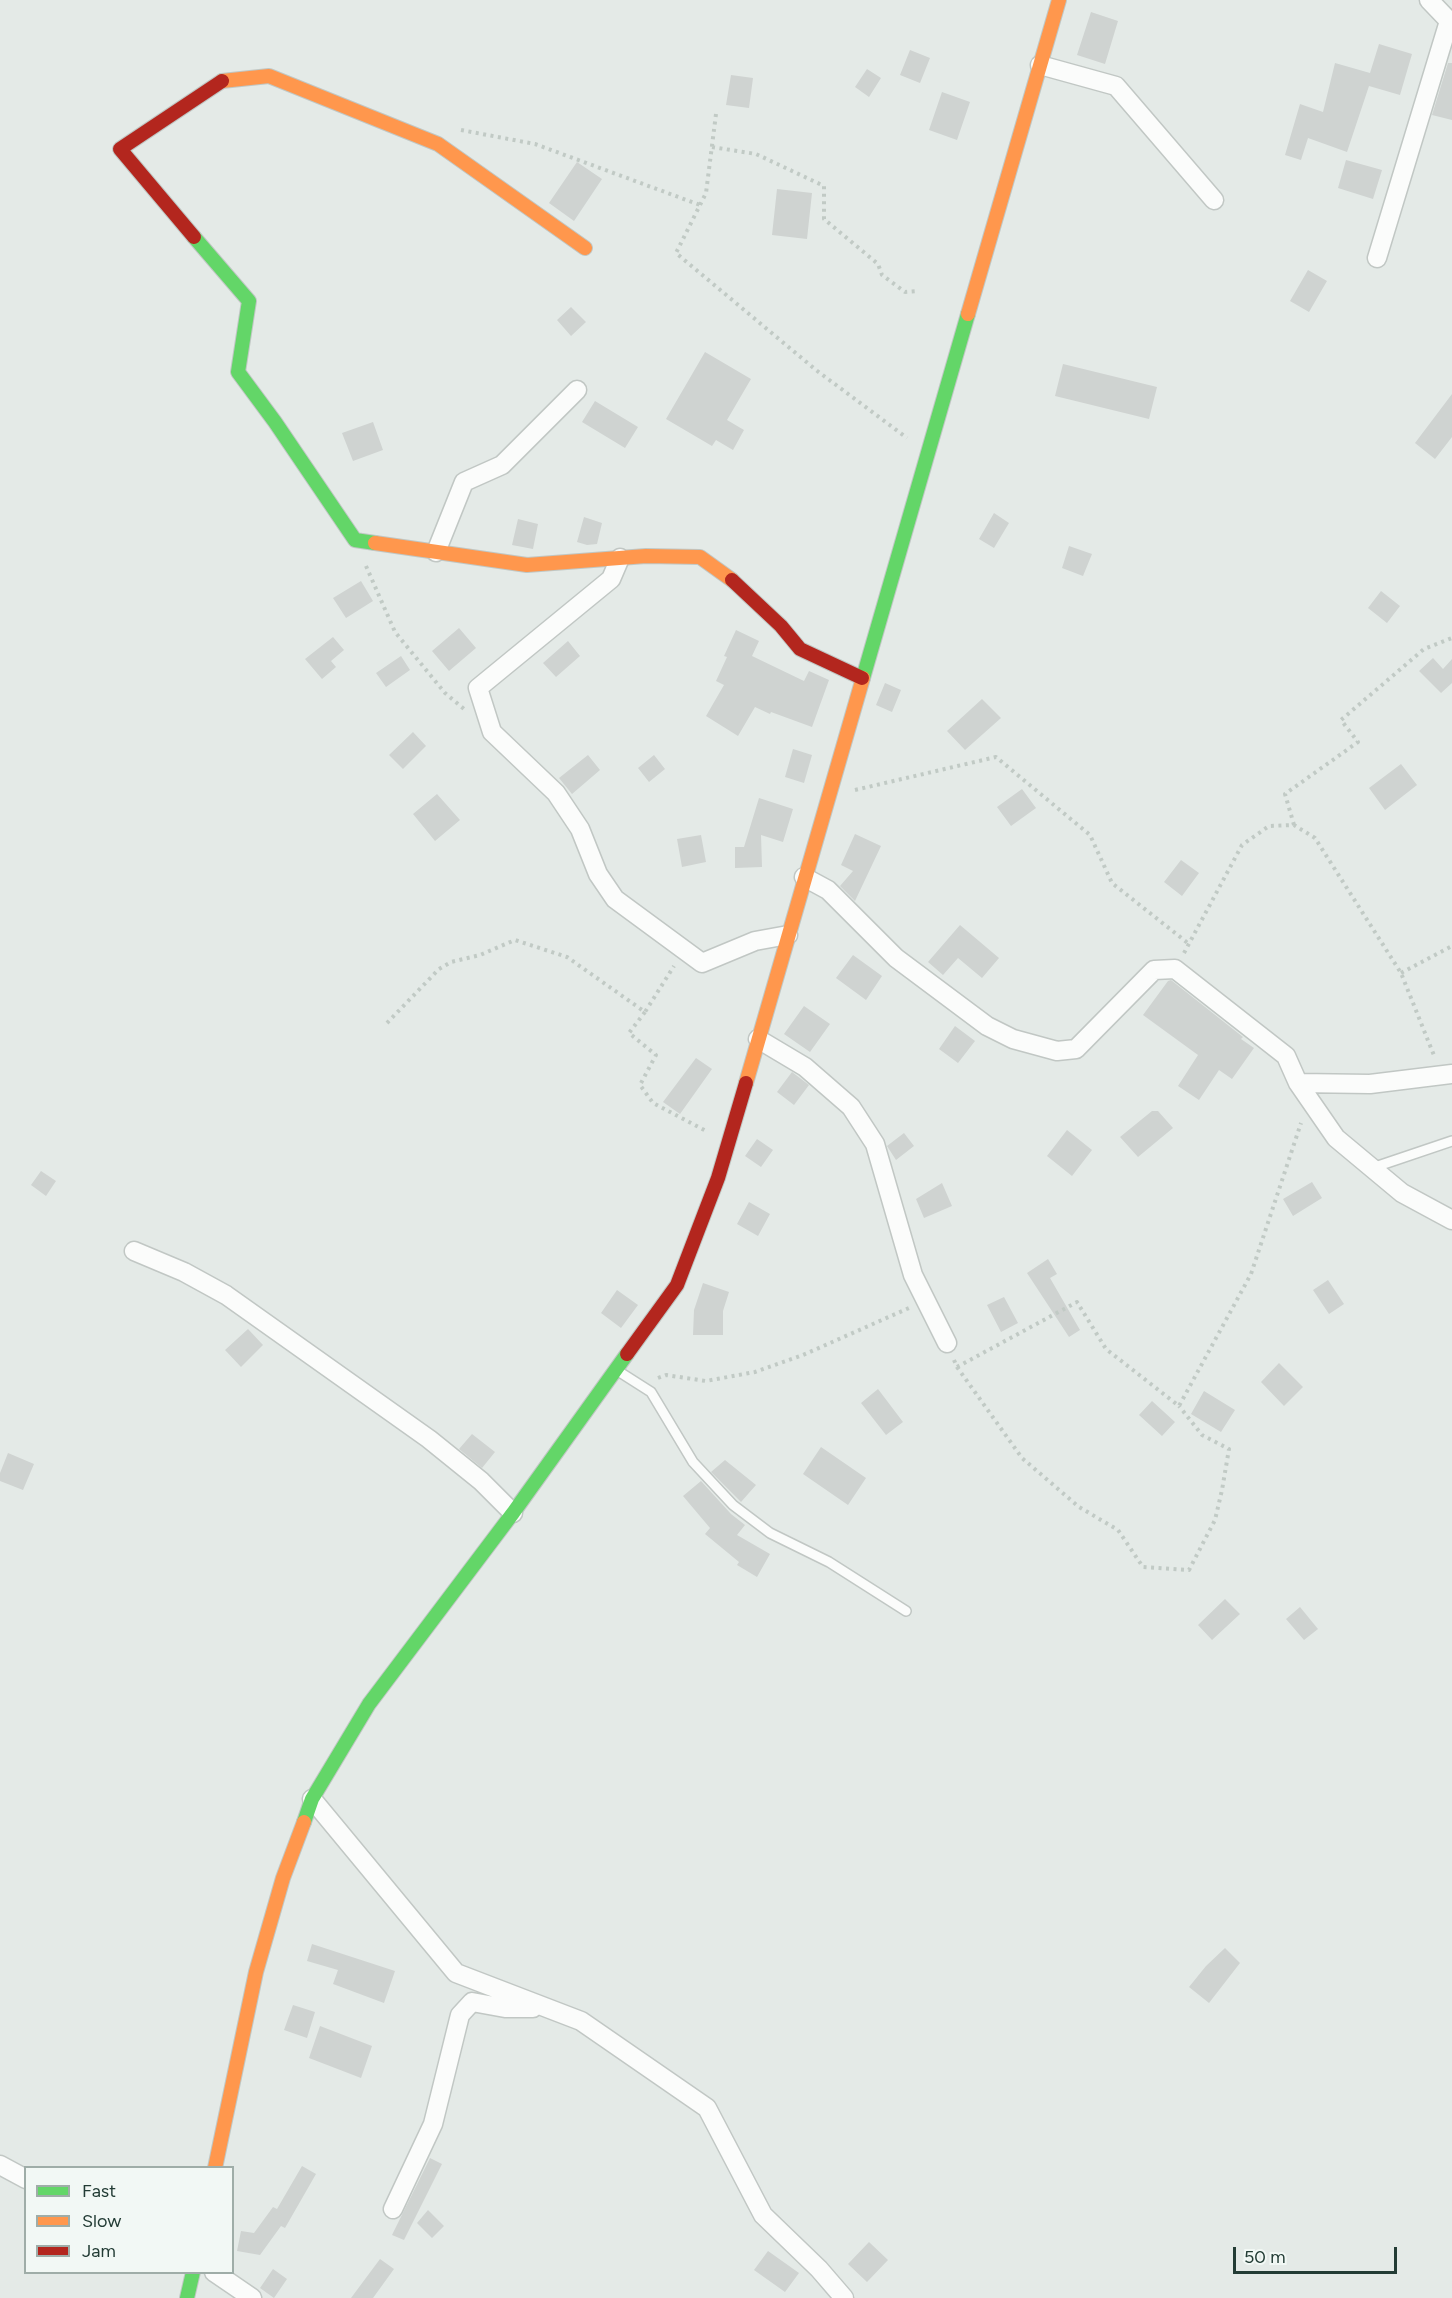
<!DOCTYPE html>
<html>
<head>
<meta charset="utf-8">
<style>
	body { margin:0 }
	#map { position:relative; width:1452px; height:2298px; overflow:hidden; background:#e4eae7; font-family:Figtree,sans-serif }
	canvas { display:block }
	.legend { position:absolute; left:24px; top:2166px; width:210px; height:108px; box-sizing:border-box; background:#f2f8f5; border:2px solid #9fada8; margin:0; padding:8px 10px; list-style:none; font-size:18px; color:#233c35 }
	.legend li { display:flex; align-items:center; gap:12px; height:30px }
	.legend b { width:30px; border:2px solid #9fada8 }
	.scale { position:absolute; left:1233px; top:2247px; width:164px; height:27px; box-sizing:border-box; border:3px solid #233c35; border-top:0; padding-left:8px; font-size:18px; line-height:21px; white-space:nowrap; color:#233c35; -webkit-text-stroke:4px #f2f8f5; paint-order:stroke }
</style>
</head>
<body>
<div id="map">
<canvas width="1452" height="2298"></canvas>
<ul class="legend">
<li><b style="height:8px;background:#63d668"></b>Fast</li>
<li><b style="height:8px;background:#ff974d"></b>Slow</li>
<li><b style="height:8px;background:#b3261e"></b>Jam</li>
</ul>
<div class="scale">50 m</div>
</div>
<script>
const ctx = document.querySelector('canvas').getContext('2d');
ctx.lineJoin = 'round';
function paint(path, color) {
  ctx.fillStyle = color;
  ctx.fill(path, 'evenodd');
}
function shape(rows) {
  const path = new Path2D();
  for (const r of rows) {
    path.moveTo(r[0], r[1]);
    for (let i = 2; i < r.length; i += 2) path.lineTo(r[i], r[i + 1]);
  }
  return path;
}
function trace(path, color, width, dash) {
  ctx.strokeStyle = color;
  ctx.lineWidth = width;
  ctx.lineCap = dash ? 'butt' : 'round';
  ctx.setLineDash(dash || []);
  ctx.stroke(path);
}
paint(shape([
	[1091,12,1118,21,1105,64,1077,55],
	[1379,44,1412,54,1400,95,1369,86,1347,152,1308,138,1301,160,1285,155,1300,104,1323,112,1335,63,1370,73],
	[910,50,930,58,920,83,900,75],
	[1448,63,1452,63,1452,120,1432,115],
	[867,69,881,78,869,97,855,87],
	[731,75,753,78,749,108,726,105],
	[942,92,970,102,957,140,929,130],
	[1346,160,1382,170,1373,199,1338,188],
	[577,162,602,179,574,221,549,203],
	[777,189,812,193,807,239,772,235],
	[1308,270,1327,281,1309,312,1290,301],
	[571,307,586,322,571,336,557,320],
	[705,352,751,379,727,420,744,430,733,450,716,440,712,446,666,419],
	[1063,364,1157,387,1149,419,1055,396],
	[1452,394,1452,437,1435,459,1415,443],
	[595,401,638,427,625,448,582,422],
	[373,422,383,450,353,461,342,433],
	[994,513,1009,523,994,548,979,539],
	[584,517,602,523,597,544,587,545,577,542],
	[518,519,538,524,533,549,512,545],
	[1069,546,1092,554,1083,576,1062,568],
	[361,581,373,601,346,618,333,598],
	[1381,591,1400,606,1387,623,1368,608],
	[459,628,476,648,449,671,432,651],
	[736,630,759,641,752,656,804,681,809,671,829,680,812,727,771,712,770,714,755,707,738,736,706,716,724,685,716,681,727,657,724,656],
	[333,637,344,650,331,661,336,667,322,679,305,659],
	[568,641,580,656,556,677,543,663],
	[401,656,410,670,386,687,376,673],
	[1433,658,1443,669,1452,659,1452,683,1441,693,1419,671],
	[885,683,901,690,892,712,876,705],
	[982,699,1001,718,965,750,947,731],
	[413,732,426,746,403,769,389,755],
	[793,749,812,755,804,783,785,777],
	[588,755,600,770,572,794,559,778],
	[654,755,665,769,649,782,638,768],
	[1401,764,1417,785,1385,810,1369,788],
	[1022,789,1036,808,1011,826,997,807],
	[437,794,460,820,435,841,413,814],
	[759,798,793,809,783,842,761,835,762,867,735,868,735,847,744,847],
	[855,834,881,846,855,901,840,886,853,871,841,865],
	[701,835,706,862,682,867,677,839],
	[1181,860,1199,873,1182,896,1164,882],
	[960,925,999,958,982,978,958,958,943,975,928,962],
	[853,955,882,976,866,1000,836,978],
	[1171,980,1243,1037,1241,1039,1254,1048,1232,1079,1219,1070,1199,1100,1178,1086,1198,1055,1143,1015,1168,981],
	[804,1006,830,1024,810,1052,784,1034],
	[955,1026,975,1041,958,1063,939,1049],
	[696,1058,712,1069,680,1114,663,1102],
	[792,1072,809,1085,794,1105,777,1092],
	[1152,1111,1158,1111,1173,1128,1138,1157,1120,1137],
	[1067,1130,1092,1150,1072,1176,1047,1156],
	[904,1133,914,1146,896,1160,887,1146],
	[757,1139,773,1150,761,1167,745,1156],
	[41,1171,56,1181,46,1196,31,1185],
	[1312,1182,1322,1198,1293,1216,1283,1199],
	[942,1183,952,1206,924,1218,916,1199],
	[749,1202,770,1214,758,1236,737,1224],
	[1048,1259,1057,1274,1050,1278,1080,1330,1069,1337,1027,1273],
	[1328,1280,1344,1304,1329,1314,1313,1290],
	[703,1283,729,1292,723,1311,723,1335,693,1335,694,1310],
	[617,1290,638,1305,621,1328,601,1313],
	[1004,1297,1018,1323,1001,1332,987,1305],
	[248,1329,263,1345,241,1367,225,1350],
	[1279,1363,1303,1387,1284,1406,1261,1382],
	[878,1389,903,1422,886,1435,861,1403],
	[1204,1391,1235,1410,1221,1432,1191,1414],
	[1152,1401,1175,1422,1162,1436,1139,1415],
	[472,1434,495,1452,482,1468,459,1449],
	[821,1447,866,1478,848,1505,803,1474],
	[8,1453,34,1464,23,1490,0,1481,0,1473],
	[725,1460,756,1485,741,1502,711,1472],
	[701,1481,731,1514,745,1525,737,1535,770,1554,757,1577,737,1565,739,1562,705,1534,710,1528,683,1496],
	[1225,1599,1240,1614,1212,1640,1198,1625],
	[1300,1607,1318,1629,1304,1640,1286,1619],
	[312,1944,395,1971,384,2003,333,1984,338,1970,307,1961],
	[1225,1948,1240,1963,1209,2003,1189,1987,1206,1966],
	[293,2005,315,2012,307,2038,284,2030],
	[320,2026,372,2046,361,2078,309,2058],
	[430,2158,442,2164,404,2240,392,2235],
	[302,2166,316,2174,285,2228,281,2226,260,2255,237,2251,241,2231,254,2233,273,2207,277,2209],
	[428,2210,444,2226,432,2238,417,2223],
	[869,2242,888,2260,867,2282,848,2264],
	[768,2251,799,2273,785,2292,754,2270],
	[380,2259,394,2269,373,2298,351,2298],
	[273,2269,287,2279,274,2298,260,2288]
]), '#cfd3d1');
const lane = shape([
	[1372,1168,1452,1141],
	[618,1371,651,1392,693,1462,733,1505,770,1533,829,1562,906,1611]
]);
const street = shape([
	[1429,0,1452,24],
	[1040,65,1116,86,1214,200],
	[1377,258,1449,21],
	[436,552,464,482,502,465,577,390],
	[620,558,611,579,478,688,492,732,556,793,580,829,598,874,615,899,702,963,755,941,788,935],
	[804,877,828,890,896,958,987,1026,1013,1039,1057,1051,1076,1049,1154,970,1175,969,1286,1056,1298,1083,1336,1138,1402,1193,1452,1220],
	[758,1039,805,1067,851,1107,875,1144,913,1275,947,1343],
	[1298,1083,1370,1084,1452,1074],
	[134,1251,184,1272,226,1295,429,1439,481,1481,513,1513],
	[312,1799,456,1973,581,2021,707,2108,763,2215,819,2269,844,2298],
	[0,2165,26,2179],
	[393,2209,433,2124,460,2015,472,2002,505,2008,533,2008],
	[214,2272,252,2298]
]);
const fast = shape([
	[194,237,249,301,238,372,275,422,355,540,375,543],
	[863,678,968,314],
	[304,1822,312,1799,369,1704,513,1513,627,1354],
	[187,2298,193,2272]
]);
const slow = shape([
	[222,81,269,76,438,144,585,248],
	[968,314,1059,0],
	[375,543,527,565,646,556,700,557,732,580],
	[746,1083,863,678],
	[215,2168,256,1972,283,1878,304,1822]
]);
const jam = shape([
	[194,237,120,149,222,81],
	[732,580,781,626,800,649,862,678],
	[627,1354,677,1285,718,1178,746,1083]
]);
trace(lane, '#c1c7c4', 12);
trace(street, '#c1c7c4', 21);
trace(fast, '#c0c7c4', 16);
trace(slow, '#c0c7c4', 16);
trace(jam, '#c0c7c4', 16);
trace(shape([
	[716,114,706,193,676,253,816,370,907,438],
	[461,130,535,144,700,205],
	[712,147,756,154,824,186,824,219,878,264,882,275,905,292,919,291],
	[366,566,395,632,445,693,464,709],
	[855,790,996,757,1090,835,1112,883,1189,944],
	[1294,825,1285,794,1358,742,1341,720,1424,649,1452,638],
	[1184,953,1242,845,1269,826,1294,825,1315,838,1401,973,1435,1058],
	[1401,973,1452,946],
	[645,1012,629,1033,656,1055,640,1085,653,1103,708,1132],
	[387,1023,439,969,451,962,480,955,515,940,567,957,645,1012,674,966],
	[954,1360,957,1367,1077,1302,1106,1349,1179,1406,1251,1274,1301,1123],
	[957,1367,1022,1458,1079,1507,1118,1530,1143,1567,1189,1570,1215,1520,1222,1490,1229,1449,1202,1435,1179,1406],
	[658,1378,666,1375,706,1381,755,1372,803,1355,909,1308]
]), '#c1cac5', 4, [3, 4.5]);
trace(lane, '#fbfcfb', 9);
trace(street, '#fbfcfb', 18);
trace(fast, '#63d668', 14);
trace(slow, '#ff974d', 14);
trace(jam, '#b3261e', 14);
</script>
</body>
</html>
